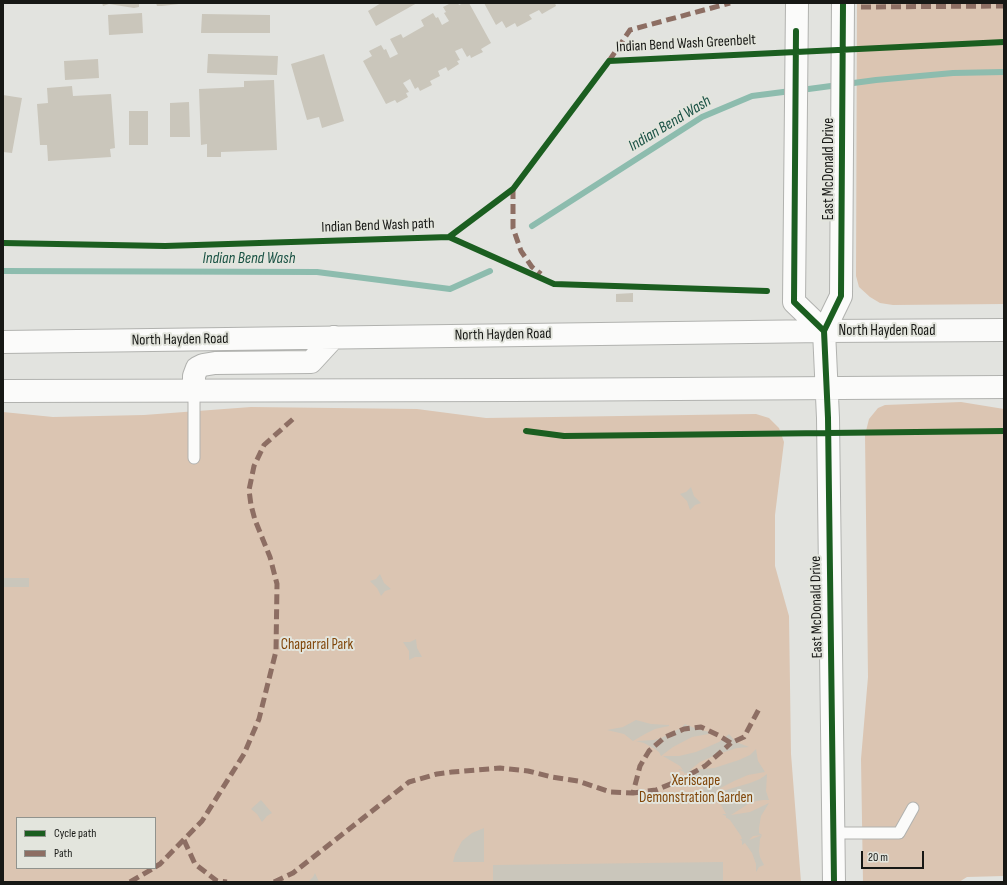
<!DOCTYPE html>
<html>
<head>
<meta charset="utf-8">
<style>
	body { margin:0 }
	#map { position:relative; width:1007px; height:885px; overflow:hidden; background:#e2e3df; font-family:"Sofia Sans Condensed",sans-serif }
	canvas { display:block }
	.frame { position:absolute; inset:0; border:4px solid #171815; pointer-events:none }
	.legend { position:absolute; left:16px; top:817px; width:140px; height:52px; box-sizing:border-box; background:#e3e5dd; border:1px solid #91938d; margin:0; padding:5px 7px; list-style:none; font-size:12px; color:#171815 }
	.legend li { display:flex; align-items:center; gap:8px; height:20px }
	.legend b { width:20px; border:1px solid #91938d }
	.scale { position:absolute; left:861px; top:851px; width:63px; height:18px; box-sizing:border-box; border:2px solid #171815; border-top:0; padding-left:5px; font-size:12px; line-height:14px; white-space:nowrap; color:#171815; -webkit-text-stroke:3px #e3e5dd; paint-order:stroke }
</style>
</head>
<body>
<div id="map">
<canvas width="1007" height="885"></canvas>
<div class="frame"></div>
<ul class="legend">
<li><b style="height:5px;background:#1b5e20"></b>Cycle path</li>
<li><b style="height:5px;background:#8d6e63"></b>Path</li>
</ul>
<div class="scale">20 m</div>
</div>
<script>
const ctx = document.querySelector('canvas').getContext('2d');
ctx.lineJoin = 'round';
function paint(path, color) {
  ctx.fillStyle = color;
  ctx.fill(path, 'evenodd');
}
function shape(rows) {
  const path = new Path2D();
  for (const r of rows) {
    path.moveTo(r[0], r[1]);
    for (let i = 2; i < r.length; i += 2) path.lineTo(r[i], r[i + 1]);
  }
  return path;
}
function trace(path, color, width, dash) {
  ctx.strokeStyle = color;
  ctx.lineWidth = width;
  ctx.lineCap = dash ? 'butt' : 'round';
  ctx.setLineDash(dash || []);
  ctx.stroke(path);
}
function drawText(font, color, halo, rows, align = 'center') {
  ctx.font = font + ' "Sofia Sans Condensed",sans-serif';
  ctx.lineWidth = 4;
  ctx.setLineDash([]);
  ctx.textBaseline = 'middle';
  ctx.strokeStyle = halo;
  ctx.fillStyle = color;
  for (const [text, x, y, turn = 0] of rows) {
    ctx.save();
    ctx.translate(x, y);
    ctx.rotate((+turn || 0) * Math.PI / 180);
    ctx.textAlign = isNaN(turn) ? turn : align;
    if (halo) ctx.strokeText(text, 0, 0);
    ctx.fillText(text, 0, 0);
    ctx.restore();
  }
}
paint(shape([
	[857,3,1004,3,1004,304,893,305,880,303,870,297,859,287,856,276],
	[961,402,1004,409,1004,876,967,877,959,882,863,882,861,759,868,677,865,435,869,419,878,408,885,405],
	[251,407,417,409,486,418,756,414,769,418,779,428,784,442,775,515,775,566,789,616,791,754,801,882,3,882,3,412,53,417,144,415],
	[17,818,155,818,155,868,17,868]
]), '#dbc5b2');
trace(shape([
	[801,90,876,80,953,73,1004,72],
	[532,226,702,117,752,96,791,91],
	[3,271,317,272,450,289,490,271]
]), '#8dbcae', 6);
paint(shape([
	[102,3,139,3,139,7,134,8,109,4,103,6],
	[156,3,178,3,179,4,162,6,157,6],
	[381,3,417,3,376,26,368,11],
	[451,3,458,3,459,5,464,3,469,3,491,43,481,49,483,52,471,58,470,55,467,57,462,48,455,51,460,60,457,61,459,64,448,71,446,67,438,71,440,76,430,81,432,85,420,91,418,87,415,89,410,79,403,83,409,92,406,93,408,97,397,103,395,100,386,104,363,61,372,56,369,51,381,45,384,50,386,49,390,58,398,54,390,39,401,34,403,38,424,26,421,20,433,13,436,18,438,17,442,25,449,21,444,13,446,12,443,7],
	[484,3,555,3,556,6,542,14,539,10,529,15,532,19,517,27,515,23,506,28,502,21,496,25],
	[142,13,143,33,109,35,108,15],
	[202,14,270,15,270,33,201,33],
	[208,54,278,56,277,75,207,73],
	[324,54,344,121,322,128,319,117,307,120,291,64],
	[98,59,99,78,65,80,64,61],
	[274,80,277,150,221,152,221,157,207,157,207,144,201,145,199,89,244,87,244,81],
	[72,86,73,96,111,94,115,148,110,149,111,157,48,161,47,145,40,145,37,104,48,103,47,88],
	[3,95,22,98,12,153,3,152],
	[189,102,190,137,170,137,170,103],
	[129,111,148,111,148,145,129,145],
	[633,293,633,302,616,302,616,294],
	[691,487,694,496,701,503,695,505,690,510,687,501,680,494,686,492],
	[380,574,384,583,391,589,385,591,381,596,377,588,370,581,376,579],
	[3,578,29,578,29,587,3,587],
	[416,639,417,648,422,657,415,657,409,660,409,651,403,642,410,642],
	[636,720,651,724,669,725,669,726,655,729,645,734,633,741,624,734,607,730,623,727],
	[685,724,697,729,714,733,692,737,673,747,661,756,659,752,655,749,644,743,636,741,654,740,661,738,681,728],
	[729,734,736,742,749,747,737,748,718,754,700,762,690,770,714,768,739,760,750,755,756,749,758,761,765,772,748,775,734,781,715,791,726,790,750,783,760,779,767,774,766,791,769,800,763,800,751,802,731,815,750,812,769,803,761,816,759,828,759,833,762,835,753,836,749,840,762,835,760,839,759,851,760,857,764,865,759,867,756,872,756,864,752,853,745,843,742,845,742,841,740,839,742,839,741,836,730,820,727,818,726,818,726,816,722,814,726,814,720,803,709,794,706,796,702,786,690,775,686,773,684,774,684,772,678,769,683,770,680,766,663,756,679,756,696,752,719,742],
	[261,800,272,813,267,816,262,822,257,814,251,809],
	[484,828,484,862,453,862,455,854,462,841,472,833],
	[723,862,723,882,493,882,493,865],
	[315,873,319,882,308,882,313,877]
]), '#cac6bb');
const lane = shape([
	[194,458,194,390],
	[833,833,899,833,913,808]
]);
const secondary = shape([
	[797,3,794,302,824,331],
	[3,342,824,331,1004,330],
	[194,390,194,376,197,368,203,365,215,363,311,362,334,337],
	[3,391,512,390,1004,387],
	[834,882,828,418,824,331,841,296,843,3]
]);
trace(lane, '#b1b2af', 13);
trace(secondary, '#b1b2af', 24);
trace(lane, '#fbfbfa', 11);
trace(secondary, '#fbfbfa', 22);
trace(shape([
	[861,7,1004,6],
	[609,61,630,30,730,3],
	[513,189,513,228,521,251,532,267,541,274],
	[633,793,656,790,678,781,705,766,731,743],
	[184,840,195,864,217,881,227,882],
	[155,867,160,864,202,821,244,754,259,719,276,651,277,584,270,557,255,520,251,505,249,490,254,466,264,445,293,419],
	[130,882,154,868],
	[274,882,293,873,409,782,437,774,452,772,500,768,528,771,552,777,578,781,610,792,633,793,640,766,649,751,665,737,684,729,701,727,718,735,731,743,744,737,759,709]
]), '#8d6e63', 5, [10, 5]);
trace(shape([
	[796,31,794,302,824,331],
	[449,237,513,189,609,61,1004,42],
	[3,243,165,246,449,237,554,284,767,291],
	[526,431,564,436,1004,431],
	[834,882,828,418,824,331,841,296,843,3]
]), '#1b5e20', 6);
drawText('15px', '#171815', '#e3e5dd', [
	["Indian Bend Wash Greenbelt",686,44,-3],
	["East McDonald Drive",829,169,-90],
	["Indian Bend Wash path",378,226,-2],
	["North Hayden Road",887,331],
	["North Hayden Road",503,335,-1],
	["North Hayden Road",180,340,-1],
	["East McDonald Drive",817,607,-91]
]);
drawText('15px', '#804609', '#e3e5dd', [
	["Chaparral Park",317,645],
	["Xeriscape",696,781],
	["Demonstration Garden",696,798]
]);
drawText('italic 16px', '#195144', '#e3e5dd', [
	["Indian Bend Wash",670,124,-31],
	["Indian Bend Wash",249,259]
]);
</script>
</body>
</html>
